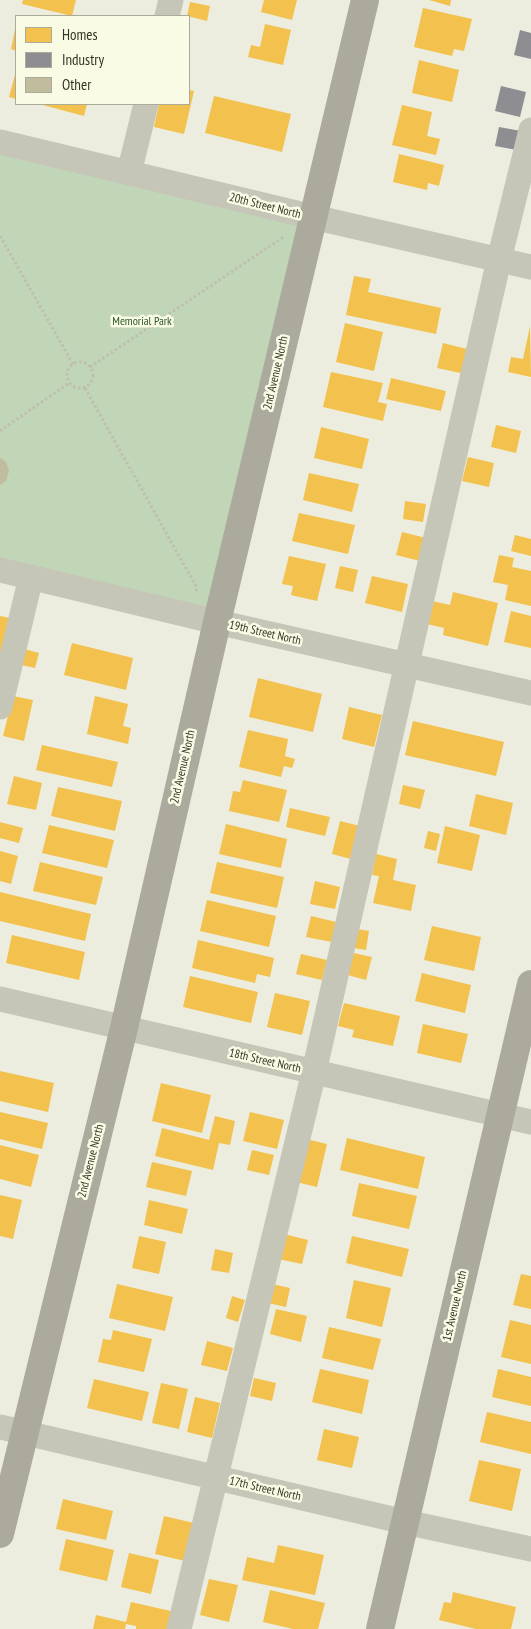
<!DOCTYPE html>
<html>
<head>
<meta charset="utf-8">
<style>
	body { margin:0 }
	#map { position:relative; width:531px; height:1629px; overflow:hidden; background:#eceddf; font-family:"PT Sans Narrow",sans-serif }
	canvas { display:block }
	.legend { position:absolute; left:15px; top:15px; width:175px; height:90px; box-sizing:border-box; background:#f9fbe5; border:1px solid #abab99; margin:0; padding:6px 9px; list-style:none; font-size:15px; color:#373426 }
	.legend li { display:flex; align-items:center; gap:10px; height:25px }
	.legend b { width:25px; border:1px solid #abab99 }
</style>
</head>
<body>
<div id="map">
<canvas width="531" height="1629"></canvas>
<ul class="legend">
<li><b style="height:14px;background:#f2c14e"></b>Homes</li>
<li><b style="height:14px;background:#8d8d92"></b>Industry</li>
<li><b style="height:14px;background:#c2bc9f"></b>Other</li>
</ul>
</div>
<script>
const ctx = document.querySelector('canvas').getContext('2d');
ctx.lineJoin = 'round';
function paint(path, color) {
  ctx.fillStyle = color;
  ctx.fill(path, 'evenodd');
}
function shape(rows) {
  const path = new Path2D();
  for (const r of rows) {
    if (r.length === 3) {
      path.moveTo(r[0] + r[2], r[1]);
      path.arc(r[0], r[1], r[2], 0, 2 * Math.PI);
      continue;
    }
    path.moveTo(r[0], r[1]);
    for (let i = 2; i < r.length; i += 2) path.lineTo(r[i], r[i + 1]);
  }
  return path;
}
function trace(path, color, width, dash) {
  ctx.strokeStyle = color;
  ctx.lineWidth = width;
  ctx.lineCap = dash ? 'butt' : 'round';
  ctx.setLineDash(dash || []);
  ctx.stroke(path);
}
function drawText(font, color, halo, rows, align = 'center') {
  ctx.font = font + ' "PT Sans Narrow",sans-serif';
  ctx.lineWidth = 5;
  ctx.setLineDash([]);
  ctx.textBaseline = 'middle';
  ctx.strokeStyle = halo;
  ctx.fillStyle = color;
  for (const [text, x, y, turn = 0] of rows) {
    ctx.save();
    ctx.translate(x, y);
    ctx.rotate((+turn || 0) * Math.PI / 180);
    ctx.textAlign = isNaN(turn) ? turn : align;
    if (halo) ctx.strokeText(text, 0, 0);
    ctx.fillText(text, 0, 0);
    ctx.restore();
  }
}
paint(shape([
	[0,142,313,217,217,622,0,570]
]), '#c1d6b7');
paint(shape([
	[23,0,76,0,72,16,22,4],
	[264,0,297,0,292,20,261,12],
	[429,0,451,0,450,6],
	[190,2,210,6,207,21,187,16],
	[423,8,472,19,464,51,454,49,452,56,414,47],
	[265,24,291,30,283,65,248,57,251,45,260,47],
	[15,29,16,29,16,51,11,49],
	[419,60,459,70,452,102,412,93],
	[16,71,16,99,9,97],
	[189,90,194,91,184,134,154,127,159,104,189,104],
	[214,96,291,114,282,152,205,133],
	[39,104,87,104,84,116],
	[402,105,432,112,427,136,440,139,436,155,392,145],
	[399,154,444,165,439,186,428,183,427,190,393,182],
	[354,276,371,279,368,292,441,308,436,334,346,315],
	[345,323,383,332,374,371,336,362],
	[530,326,531,377,508,372,511,357,523,359],
	[443,343,471,350,465,374,437,368],
	[331,372,383,383,378,402,387,404,383,421,323,407],
	[391,378,446,391,441,411,386,399],
	[496,425,521,431,516,453,491,447],
	[321,427,369,439,362,469,314,458],
	[468,457,494,463,489,487,462,481],
	[309,473,359,484,352,512,303,500],
	[405,501,426,504,423,522,403,519],
	[299,513,355,525,348,554,292,541],
	[402,532,426,538,420,561,396,555],
	[515,535,531,539,531,556,511,551],
	[499,555,514,558,512,567,531,571,531,606,505,600,508,585,493,582],
	[289,556,326,564,317,601,291,595,293,586,282,584],
	[340,566,358,570,353,592,335,588],
	[372,576,408,584,402,612,365,603],
	[453,592,498,603,488,646,443,635,444,628,427,624,432,601,450,605],
	[511,611,531,616,531,648,504,642],
	[0,616,10,618,0,656],
	[72,643,133,658,126,690,64,675],
	[21,648,39,653,35,668,17,664],
	[258,678,322,694,313,732,249,717],
	[13,696,33,700,24,741,3,736],
	[95,696,128,704,123,726,131,728,128,744,87,734],
	[349,707,382,715,374,747,342,739],
	[413,721,504,742,496,776,405,755],
	[248,730,288,739,285,756,295,759,292,768,284,766,281,777,239,767],
	[42,745,118,762,112,787,36,770],
	[14,776,42,783,36,810,7,804],
	[243,780,287,790,279,822,229,811,233,791,240,792],
	[403,785,425,790,420,809,399,804],
	[58,787,122,801,115,831,51,816],
	[476,794,513,803,506,835,469,826],
	[290,808,330,817,325,836,286,827],
	[340,821,360,826,351,859,332,854],
	[0,822,23,828,19,843,0,838],
	[226,824,287,839,281,868,219,854],
	[49,825,114,840,107,868,42,853],
	[445,826,480,835,472,871,437,863],
	[428,831,440,834,436,851,424,848],
	[0,851,18,856,11,884,0,881],
	[376,854,397,859,393,880,416,885,411,911,373,903,379,876,372,875],
	[40,862,103,877,96,905,33,891],
	[217,862,284,877,277,908,210,893],
	[315,881,340,887,335,909,310,904],
	[0,892,91,914,85,941,0,921],
	[207,900,276,916,269,947,200,931],
	[311,916,336,922,332,942,306,937],
	[432,926,481,937,474,971,424,960],
	[352,928,369,931,366,950,348,947],
	[12,935,85,952,79,980,6,963],
	[198,940,274,958,270,977,257,974,255,983,192,968],
	[349,952,372,957,366,980,344,974],
	[301,954,327,960,322,980,296,974],
	[422,973,471,985,465,1013,415,1001],
	[190,976,258,992,251,1023,183,1007],
	[275,993,310,1001,302,1035,267,1027],
	[344,1003,400,1016,393,1046,352,1037,354,1030,338,1026],
	[423,1024,468,1034,461,1063,417,1053],
	[0,1071,54,1083,48,1112,0,1101],
	[161,1083,211,1095,202,1133,152,1121],
	[0,1112,48,1123,42,1149,0,1139],
	[250,1112,284,1120,277,1149,243,1141],
	[215,1116,235,1121,230,1145,219,1143,213,1170,155,1156,162,1128,209,1140],
	[347,1138,425,1157,418,1189,340,1170],
	[306,1139,327,1144,317,1187,296,1182],
	[0,1145,39,1155,31,1187,0,1179],
	[252,1150,274,1155,269,1175,247,1170],
	[152,1162,192,1171,186,1196,146,1187],
	[359,1183,417,1196,409,1229,352,1216],
	[0,1195,22,1200,13,1239,0,1236],
	[149,1200,188,1209,182,1234,144,1225],
	[284,1234,308,1240,302,1264,278,1259],
	[139,1236,166,1242,159,1274,132,1268],
	[352,1236,409,1249,402,1277,346,1263],
	[215,1249,233,1253,229,1273,211,1270],
	[521,1274,531,1276,531,1309,513,1305],
	[354,1280,391,1288,382,1327,346,1318],
	[117,1284,173,1297,165,1331,109,1318],
	[272,1284,290,1288,286,1307,268,1303],
	[232,1296,245,1300,238,1322,226,1318],
	[276,1309,307,1316,301,1342,270,1334],
	[510,1320,531,1325,531,1364,501,1357],
	[329,1327,381,1339,373,1370,322,1358],
	[113,1330,152,1339,144,1372,98,1362,103,1339,111,1340],
	[207,1341,233,1348,227,1371,201,1365],
	[320,1369,369,1380,362,1414,312,1402],
	[498,1369,531,1377,531,1406,492,1397],
	[254,1378,276,1383,272,1401,250,1396],
	[94,1379,149,1392,142,1421,87,1408],
	[161,1383,188,1389,179,1429,152,1423],
	[195,1397,220,1403,212,1438,187,1432],
	[487,1412,531,1422,531,1454,480,1442],
	[324,1429,359,1437,352,1468,317,1460],
	[479,1460,521,1469,512,1511,469,1501],
	[63,1499,113,1511,106,1540,56,1529],
	[164,1516,194,1523,185,1561,155,1554],
	[66,1539,114,1550,107,1581,59,1570],
	[278,1545,324,1555,315,1595,242,1580,247,1557,274,1563],
	[129,1553,159,1560,151,1594,121,1587],
	[209,1579,238,1585,229,1622,200,1615],
	[270,1590,325,1603,318,1629,293,1629,263,1622],
	[453,1592,516,1607,511,1629,476,1629,439,1620,444,1602,451,1603],
	[131,1602,175,1612,171,1629,136,1629,136,1626,126,1624,125,1629,93,1629,96,1615,126,1622]
]), '#f2c14e');
paint(shape([
	[520,30,531,33,531,59,514,55],
	[501,86,526,92,520,117,495,111],
	[499,127,521,131,517,150,495,146]
]), '#8d8d92');
paint(shape([
	[0,458,6,462,9,471,6,481,0,485]
]), '#c2bc9f');
trace(shape([
	[0,236,73,364],
	[80,375,13],
	[90,367,285,236],
	[85,388,197,588,195,593],
	[0,431,69,383]
]), '#bfbeb0', 3, [2.5, 2.5]);
trace(shape([
	[167,16,171,0],
	[0,142,313,217,531,267],
	[129,173,146,104],
	[0,570,217,622,531,693],
	[0,707,31,577],
	[0,999,531,1122],
	[0,1427,405,1522,531,1549],
	[179,1629,314,1072,499,260,531,130]
]), '#c6c6b8', 25);
trace(shape([
	[0,1534,124,1028,217,622,365,0],
	[380,1629,531,984]
]), '#abaa9d', 28);
drawText('12px', '#373426', '#f9fbe5', [
	["20th Street North",265,206,14],
	["2nd Avenue North",276,373,-77],
	["19th Street North",265,633,13],
	["2nd Avenue North",183,767,-77],
	["18th Street North",265,1061,13],
	["2nd Avenue North",91,1161,-76],
	["1st Avenue North",455,1306,-77],
	["17th Street North",265,1489,13]
]);
drawText('12px', '#2d5728', '#f9fbe5', [
	["Memorial Park",142,322]
]);
</script>
</body>
</html>
